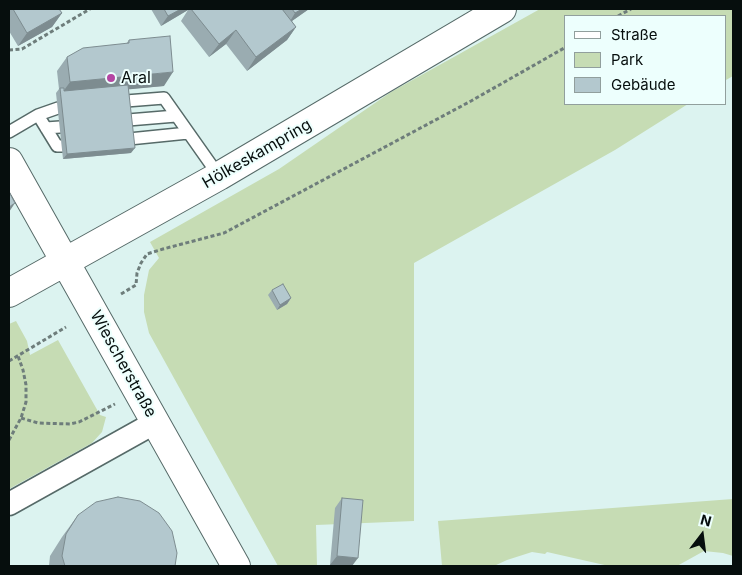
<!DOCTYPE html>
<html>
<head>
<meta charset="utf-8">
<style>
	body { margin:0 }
	#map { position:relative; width:742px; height:575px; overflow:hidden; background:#dcf3f0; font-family:Inter,sans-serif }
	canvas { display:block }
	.frame { position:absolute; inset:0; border:10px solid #060e0d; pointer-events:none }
	.legend { position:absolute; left:564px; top:15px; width:162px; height:90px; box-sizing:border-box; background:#edfffd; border:1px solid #919f9d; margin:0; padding:6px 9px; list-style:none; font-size:15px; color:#060e0d }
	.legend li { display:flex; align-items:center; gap:10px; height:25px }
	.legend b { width:25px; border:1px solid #919f9d }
	.north { position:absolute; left:677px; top:510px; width:50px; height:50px; -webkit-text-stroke:4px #edfffd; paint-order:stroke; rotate:15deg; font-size:14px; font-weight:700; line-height:20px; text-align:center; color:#060e0d }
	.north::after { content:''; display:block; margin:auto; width:18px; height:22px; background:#060e0d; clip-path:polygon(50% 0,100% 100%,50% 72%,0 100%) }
</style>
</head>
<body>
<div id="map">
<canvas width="742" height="575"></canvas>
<div class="frame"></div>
<ul class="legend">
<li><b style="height:6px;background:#fff"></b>Straße</li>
<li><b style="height:14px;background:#c6dcb4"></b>Park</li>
<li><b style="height:14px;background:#b3c8ce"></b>Gebäude</li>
</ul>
<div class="north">N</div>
</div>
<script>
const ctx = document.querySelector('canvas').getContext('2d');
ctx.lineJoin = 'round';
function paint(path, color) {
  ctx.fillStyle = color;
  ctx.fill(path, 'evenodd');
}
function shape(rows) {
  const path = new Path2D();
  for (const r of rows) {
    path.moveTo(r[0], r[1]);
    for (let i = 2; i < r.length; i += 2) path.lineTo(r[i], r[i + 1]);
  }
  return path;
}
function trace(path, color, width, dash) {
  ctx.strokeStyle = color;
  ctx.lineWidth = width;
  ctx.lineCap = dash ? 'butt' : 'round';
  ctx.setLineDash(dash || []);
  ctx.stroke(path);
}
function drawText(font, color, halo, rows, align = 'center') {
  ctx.font = font + ' Inter,sans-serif';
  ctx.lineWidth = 4;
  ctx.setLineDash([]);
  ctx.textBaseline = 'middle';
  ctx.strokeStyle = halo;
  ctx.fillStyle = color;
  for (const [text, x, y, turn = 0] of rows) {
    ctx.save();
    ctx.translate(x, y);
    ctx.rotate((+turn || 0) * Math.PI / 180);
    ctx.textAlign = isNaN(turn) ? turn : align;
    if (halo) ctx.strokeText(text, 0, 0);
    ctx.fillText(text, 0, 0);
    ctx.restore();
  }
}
paint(shape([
	[540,9,733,9,733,76,726,80,726,16,566,16,566,104,688,104,615,150,414,263,414,521,316,525,317,566,278,566,149,333,144,312,144,295,149,270,159,258,150,242,279,169,391,92],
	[16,321,27,341,30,355,58,340,100,415,106,417,102,432,92,443,9,489,9,324],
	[733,499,733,556,723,553,704,551,677,566,609,566,547,552,545,554,532,552,507,560,494,566,442,566,438,521]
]), '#c6dcb4');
const lane = shape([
	[126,101,164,98,219,176],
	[38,115,58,108],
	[128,120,176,116],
	[46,128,60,127],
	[9,132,38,115,57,146,62,146],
	[129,139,188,133]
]);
const street = shape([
	[9,504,156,422]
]);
const secondary = shape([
	[9,162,236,566],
	[9,293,219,176,502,9]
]);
trace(lane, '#566a68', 14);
trace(street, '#566a68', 25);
trace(secondary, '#566a68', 30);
trace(shape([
	[618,16,631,9],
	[9,50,22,49,90,9],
	[121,294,136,285,137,273,141,263,147,254,163,249,224,233,471,101,566,47],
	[9,361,66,327],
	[21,418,38,423,70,424,79,422,115,404],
	[9,440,21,418,26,402,26,385,23,370,18,356]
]), '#6e7d7b', 3, [4, 2.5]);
trace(lane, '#fff', 11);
trace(street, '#fff', 22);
trace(secondary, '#fff', 28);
paint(shape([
	[9,9,59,9,62,13,52,27,18,46,9,31],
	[151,9,309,9,292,21,296,27,287,40,247,71,226,44,209,57,181,21,188,10,161,26],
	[129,40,164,86,129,89,131,153,63,159,56,93,59,89,57,71,67,57,126,44],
	[272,290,291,298,287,304,277,310,268,295],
	[342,498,352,566,330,565,335,508],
	[78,515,175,566,49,566,50,556,62,537]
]), '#9aacb1');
paint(shape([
	[181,9,189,9,188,10,161,26,168,16],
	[302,9,309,9,289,23,295,13],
	[62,13,52,27,18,46,27,33],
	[296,27,287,40,247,71,256,57],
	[236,30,226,44,209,57,219,44],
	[173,72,164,86,60,96,70,82],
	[135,148,131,153,63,159,67,154],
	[15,203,9,212,9,207],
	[291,298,287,304,277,310,280,305],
	[337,556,358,558,352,566,330,565]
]), '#7d8c90');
const building = shape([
	[13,9,59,9,62,13,27,33,13,9],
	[164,9,181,9,168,16,164,9],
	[191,9,282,9,296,27,256,57,236,30,219,44,191,9],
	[292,9,302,9,295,13,292,9],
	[170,36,173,72,70,82,67,57,83,48,129,43,129,40,170,36],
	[128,85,135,148,67,154,60,88,64,88,64,91,128,85],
	[9,192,15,203,9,207,9,192],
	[283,284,291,298,280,305,272,290,283,284],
	[118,497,140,501,159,513,172,531,177,553,175,566,65,566,62,556,66,534,78,515,96,502,118,497],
	[342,498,363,500,358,558,337,556,342,498]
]);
paint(building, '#b3c8ce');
trace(building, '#7d8c90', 1);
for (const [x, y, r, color] of [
	[111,78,5,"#b546a3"]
]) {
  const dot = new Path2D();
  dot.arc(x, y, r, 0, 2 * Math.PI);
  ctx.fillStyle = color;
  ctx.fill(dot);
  trace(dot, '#edfffd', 2);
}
drawText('16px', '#060e0d', '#edfffd', [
	["Aral",121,78]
], 'left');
drawText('16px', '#060e0d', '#edfffd', [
	["Hölkeskampring",257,154,-30],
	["Wiescherstraße",123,364,61]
]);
</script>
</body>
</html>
